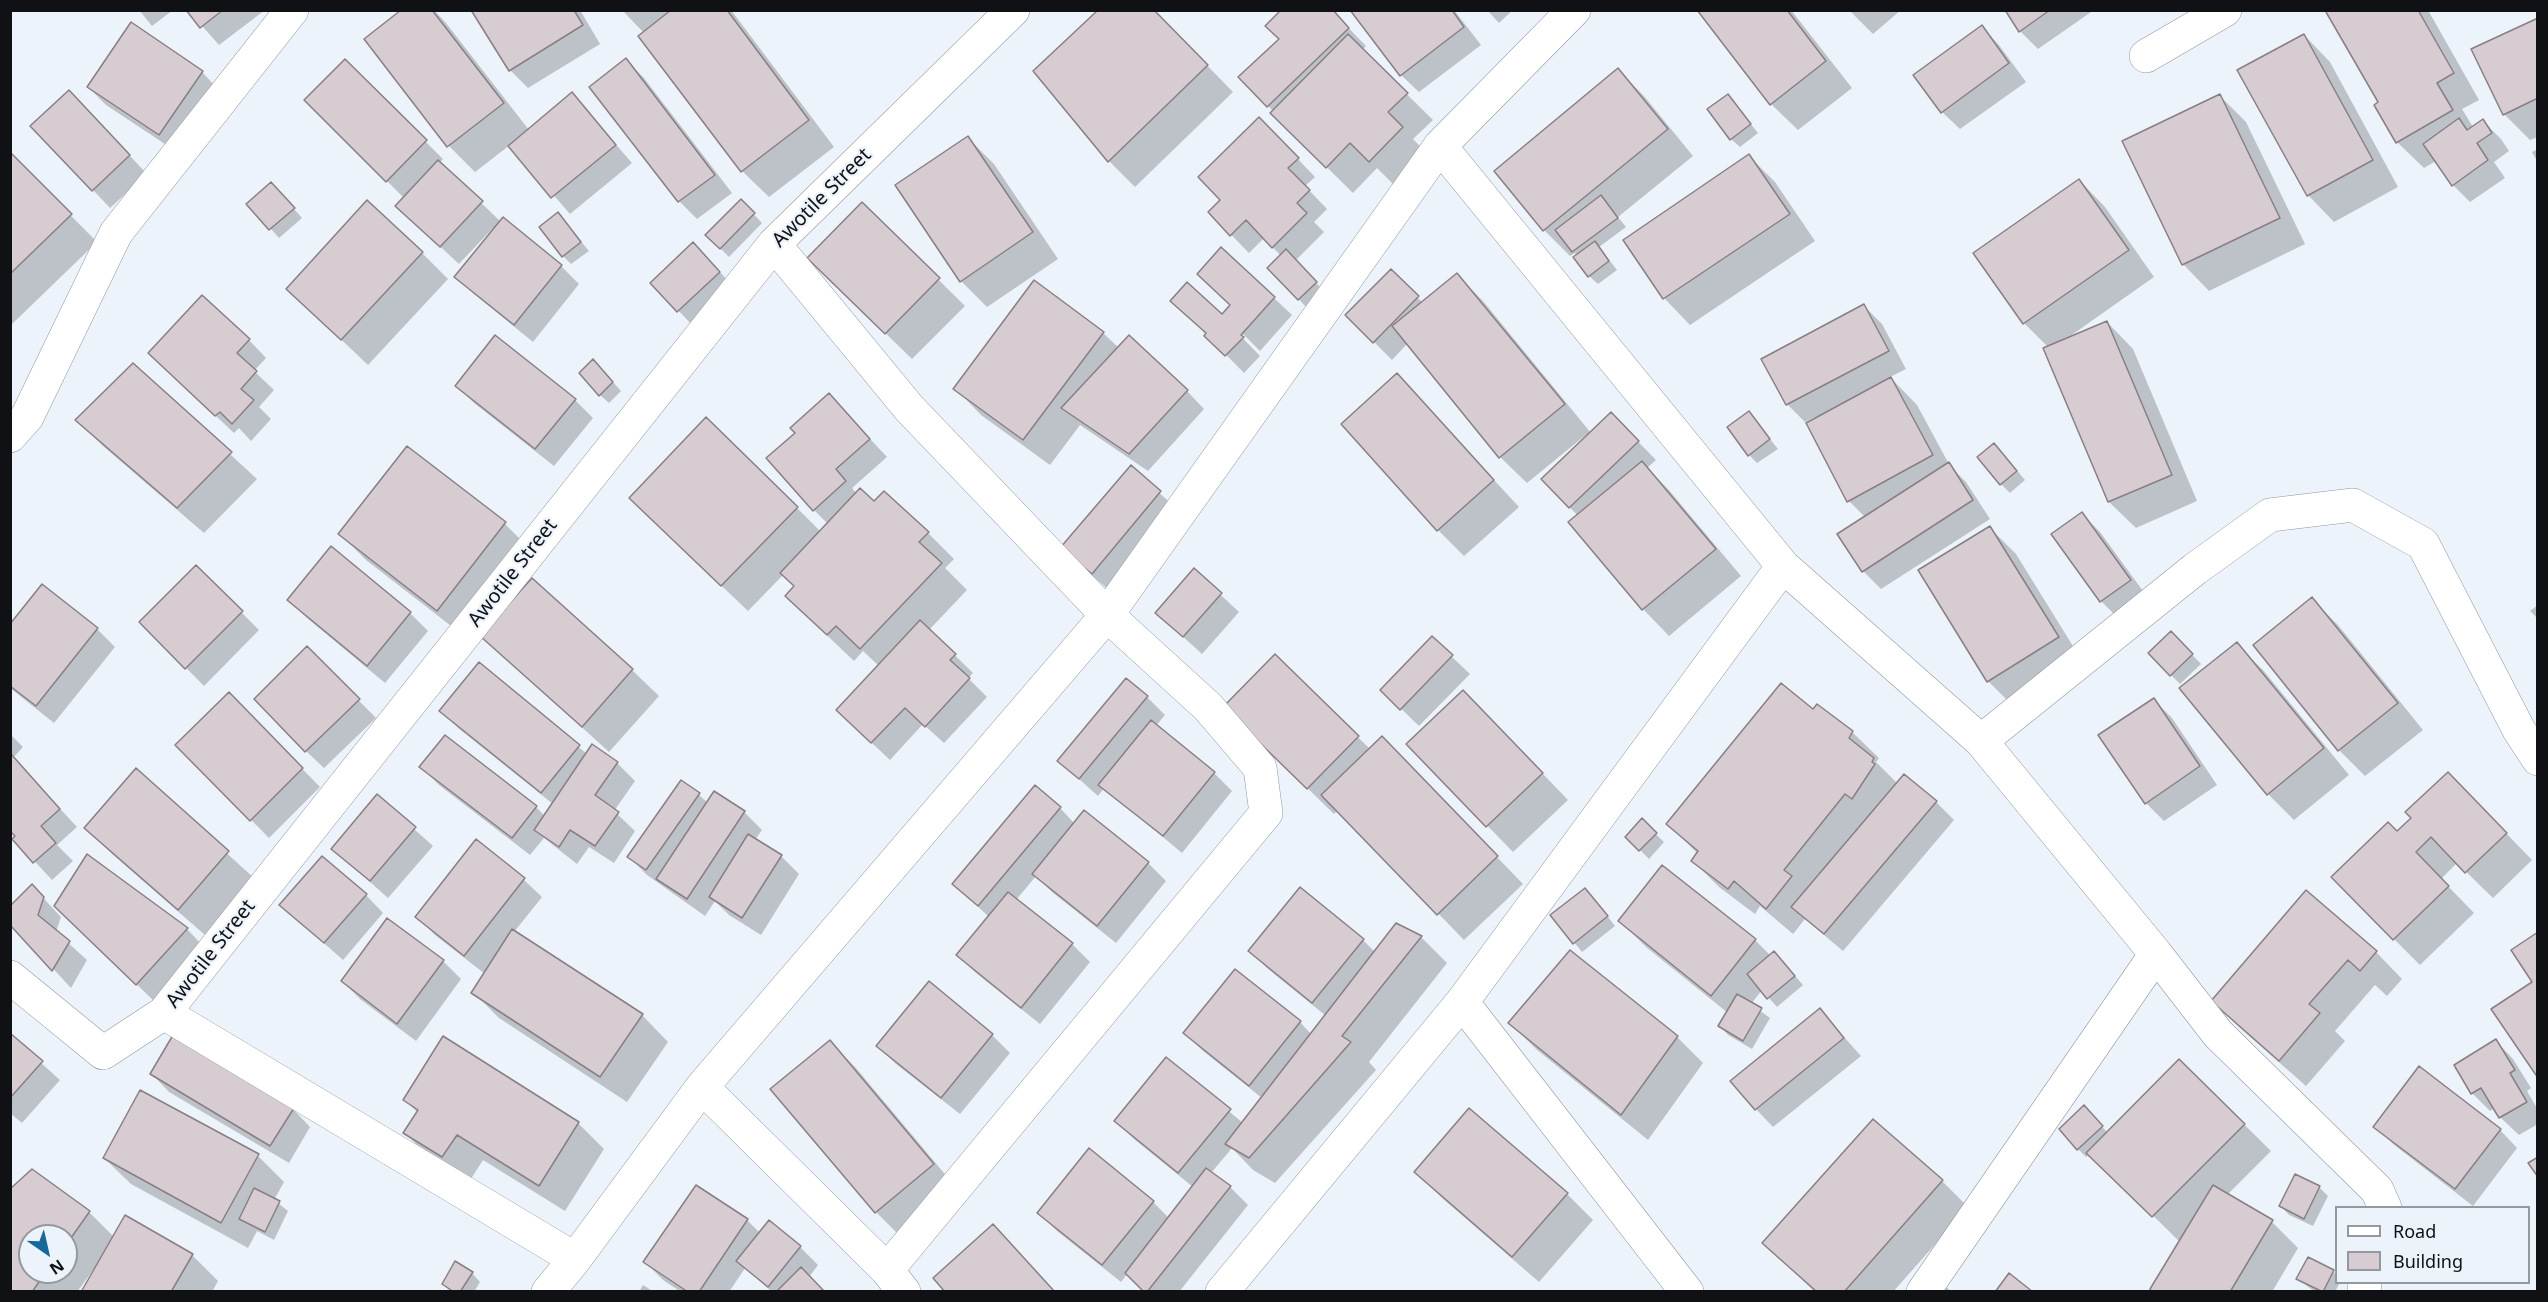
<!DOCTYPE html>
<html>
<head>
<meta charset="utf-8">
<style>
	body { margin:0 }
	#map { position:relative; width:2548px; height:1302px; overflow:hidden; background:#edf3fb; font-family:"Noto Sans",sans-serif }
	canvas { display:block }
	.frame { position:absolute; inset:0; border:12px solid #0f1114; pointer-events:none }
	.legend { position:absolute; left:2335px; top:1206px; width:195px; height:78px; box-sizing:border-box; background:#edf3fb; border:2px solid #94999f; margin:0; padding:8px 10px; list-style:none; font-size:18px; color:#0f1114 }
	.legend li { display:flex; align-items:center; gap:12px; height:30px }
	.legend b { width:30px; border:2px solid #94999f }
	.north { position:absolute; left:18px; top:1224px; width:60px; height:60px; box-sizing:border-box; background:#edf3fb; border:2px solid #94999f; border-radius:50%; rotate:146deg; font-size:16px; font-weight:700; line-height:24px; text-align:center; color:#0f1114 }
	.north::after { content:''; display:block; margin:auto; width:21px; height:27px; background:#17699a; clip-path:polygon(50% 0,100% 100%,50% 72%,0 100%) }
</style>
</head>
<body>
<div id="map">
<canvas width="2548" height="1302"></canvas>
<div class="frame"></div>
<ul class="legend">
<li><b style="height:8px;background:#fff"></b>Road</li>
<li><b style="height:16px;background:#d6ccd2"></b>Building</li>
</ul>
<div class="north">N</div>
</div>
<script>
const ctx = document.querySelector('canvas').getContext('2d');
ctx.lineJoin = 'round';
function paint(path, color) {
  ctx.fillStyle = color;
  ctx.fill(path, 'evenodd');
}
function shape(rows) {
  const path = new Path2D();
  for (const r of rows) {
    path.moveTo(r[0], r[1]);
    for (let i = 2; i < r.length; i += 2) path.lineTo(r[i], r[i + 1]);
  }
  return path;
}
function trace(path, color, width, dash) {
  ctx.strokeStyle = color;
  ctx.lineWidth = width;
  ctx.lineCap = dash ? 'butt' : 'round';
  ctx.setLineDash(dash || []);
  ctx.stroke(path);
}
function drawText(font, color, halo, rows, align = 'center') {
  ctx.font = font + ' "Noto Sans",sans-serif';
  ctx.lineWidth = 4.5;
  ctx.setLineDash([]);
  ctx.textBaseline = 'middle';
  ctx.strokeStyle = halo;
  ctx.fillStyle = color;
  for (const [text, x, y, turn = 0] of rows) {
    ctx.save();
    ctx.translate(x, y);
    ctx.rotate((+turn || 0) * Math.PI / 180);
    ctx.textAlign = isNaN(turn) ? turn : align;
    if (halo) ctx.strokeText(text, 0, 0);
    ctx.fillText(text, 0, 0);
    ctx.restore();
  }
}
paint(shape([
	[139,10,173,10,152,26],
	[188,10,265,10,219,45],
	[403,10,434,10,446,23,529,130,572,94,632,163,570,214,510,145,475,172,449,146,366,40],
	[473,10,580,10,600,44,528,88,510,70],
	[622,10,731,10,834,147,769,197,742,171,644,33],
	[1153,10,1233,92,1135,187,1109,161],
	[1331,10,1366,46,1362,50,1433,120,1413,139,1428,154,1396,187,1377,168,1353,193,1272,113,1273,111,1240,77],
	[1352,10,1454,10,1481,45,1419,92,1401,75],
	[1487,10,1513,10,1499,23],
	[1699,10,1791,10,1852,88,1798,130,1771,104],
	[1849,10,1901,10,1873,34],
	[2006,10,2094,10,2038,49,2020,31],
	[2332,10,2428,10,2479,100,2462,109,2473,127,2483,121,2501,139,2509,151,2494,162,2505,178,2470,202,2453,185,2436,161,2424,168,2397,142,2380,102],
	[2538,20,2538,137,2530,140,2504,114],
	[1982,27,1999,45,2026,82,1960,129,1942,112],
	[2304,35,2330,62,2398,187,2334,222,2308,195],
	[626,60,644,78,732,193,697,219,679,201,592,87],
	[345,62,443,159,440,163,501,222,503,220,561,266,579,284,533,342,474,294,456,277,495,229,493,228,459,264,415,223,404,198,306,100],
	[1618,70,1644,96,1693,156,1618,217,1626,227,1599,247,1617,270,1598,284,1589,276,1577,256,1575,253,1570,256,1544,230,1496,171],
	[202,72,219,90,177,152,106,105,88,87],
	[1728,96,1758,133,1740,147,1731,139],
	[2220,96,2246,122,2305,244,2209,291,2183,264],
	[87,110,147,174,110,208,93,190],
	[1277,137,1315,177,1305,186,1327,209,1314,222,1324,232,1295,261,1324,291,1307,308,1269,268,1281,256,1264,238,1249,253,1210,213],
	[968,138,994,164,1058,259,987,307,961,281],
	[2538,149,2538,163,2532,152],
	[10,154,97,242,10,326],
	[1749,156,1775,182,1815,241,1690,325,1664,298,1625,240],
	[2079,180,2105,207,2154,277,2066,339,2107,322,2133,349,2197,501,2136,528,2109,502,2045,349,2049,348,2024,323],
	[280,193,302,218,279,238,249,204],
	[741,201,762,223,729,257,707,235],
	[862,204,965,306,912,359,835,284],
	[558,214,589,251,571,264,563,256],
	[1222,249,1292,315,1260,351,1237,328,1235,330,1260,356,1244,373,1190,318,1222,316,1231,306],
	[422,253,448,279,368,365,288,289],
	[711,262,737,291,696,329,652,283],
	[1391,271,1423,303,1457,275,1483,301,1591,433,1611,414,1656,460,1647,468,1668,489,1741,576,1669,636,1643,609,1571,522,1578,516,1543,479,1588,435,1587,434,1527,483,1500,457,1408,343,1392,360,1347,315],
	[1034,282,1103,333,1119,348,1187,391,1204,409,1148,471,1080,425,1050,465,981,415,955,388],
	[1864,306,1882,324,1906,369,1890,377,1917,405,1950,466,1966,482,1990,519,1881,589,1863,571,1865,517,1849,501,1818,418,1817,416,1805,422,1787,404],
	[249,340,266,358,254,371,274,390,259,407,271,419,251,441,239,428,234,433,168,371],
	[133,365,257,479,204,533,103,446,77,420],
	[602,370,621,391,609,403,600,395],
	[1397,375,1519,507,1464,556,1438,530],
	[457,386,575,400,593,418,554,466,474,403],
	[829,395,887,457,852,488,857,494,928,533,954,559,945,568,967,590,929,630,973,673,968,678,987,697,944,743,923,724,890,760,856,728,879,666,863,651,854,661,813,622,795,587,783,575,748,611,657,524,797,508,821,532,828,524,814,510,797,433],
	[1749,413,1778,449,1757,463,1749,455],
	[2003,454,2025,480,2010,493,2001,484],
	[1131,467,1178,510,1110,591,1080,565],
	[2082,514,2100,532,2148,598,2119,619,2101,601],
	[505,524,531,550,464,636,366,560,340,534],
	[1990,528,2016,554,2084,664,2014,707,1988,681],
	[331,548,410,613,428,631,385,683,307,618,289,600],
	[196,567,259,630,204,686,141,622],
	[1194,570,1239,612,1202,654,1157,613],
	[2312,599,2338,625,2423,730,2365,776,2339,750],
	[2538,605,2538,619,2530,611],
	[10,627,97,629,115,647,54,723,10,688],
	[2171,633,2201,664,2180,684,2150,654],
	[482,636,632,670,659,696,609,752],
	[1432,638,1470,674,1419,726,1382,690],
	[2236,644,2263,670,2349,775,2294,820,2268,794],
	[307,648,376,718,324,768,306,751],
	[1275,656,1371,750,1408,765,1523,884,1464,940,1338,810,1334,814,1251,733],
	[479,664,587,754,617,763,635,781,614,811,635,831,614,863,589,847,577,864,544,838,530,855,439,785,421,767,536,807,545,816,553,804,458,728,441,710],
	[229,694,320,787,269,838,177,745],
	[1147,697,1165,715,1156,726,1214,773,1232,791,1182,853,1104,788,1098,796,1059,761],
	[2154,700,2172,718,2217,785,2164,821,2146,803],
	[1817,706,1852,732,1879,758,1876,762,1897,783,1936,802,1954,820,1843,951,1805,919,1793,934,1760,906,1755,914,1719,887,1693,861,1698,854,1668,824],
	[1489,718,1568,800,1513,852,1408,744],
	[10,734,23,747,13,758,77,827,57,845,73,861,52,880,14,839,17,836,10,829],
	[136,771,254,878,205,935,112,854,86,828],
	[699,795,708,803,744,812,762,830,755,840,781,856,799,874,761,935,729,915,715,901,705,916,647,875,629,857],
	[377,796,433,846,388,898,333,849],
	[2474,800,2532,860,2493,898,2457,863,2441,879,2474,913,2420,965,2394,939,2397,833],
	[1060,808,1075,824,1148,863,1166,881,1116,943,1052,892,1036,876,1016,900,1072,944,1090,962,1040,1024,976,973,958,955,989,917,954,884],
	[1642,821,1664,842,1649,859,1627,837],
	[476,842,524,880,542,897,514,932,642,1015,668,1042,627,1102,499,1018,473,992,485,974,435,935,417,917],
	[32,886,61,917,56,932,87,960,71,988,10,922],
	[2306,892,2376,952,2402,979,2387,996,2375,985,2335,1031,2345,1041,2306,1086,2239,1027,2213,1001],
	[366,895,383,913,343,960,281,905],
	[1594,899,1615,926,1582,952,1552,915],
	[1620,921,1755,940,1771,956,1783,962,1803,985,1777,1007,1762,990,1751,1004,1770,1018,1752,1049,1728,1035,1720,1026,1728,1013,1646,947],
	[74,924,187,929,204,947,154,1001],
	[1421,937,1447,963,1369,1062,1376,1070,1275,1183,1253,1170,1232,1148,1211,1173,1230,1187,1248,1205,1179,1292,1146,1292,1128,1273,1121,1282,1057,1231,1039,1213,1153,1202,1169,1218,1193,1187,1134,1139,1116,1121,1166,1059,1243,1123,1262,1098,1203,1051,1185,1033,1300,1022,1311,1034,1326,1016,1268,969,1250,951,1363,940,1375,952],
	[443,961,461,979,416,1041,360,999,342,981],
	[929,983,992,1035,1010,1053,960,1114,896,1064,878,1046],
	[1820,1010,1861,1056,1773,1127,1756,1109],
	[1510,1023,1677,1037,1703,1063,1648,1140,1536,1049],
	[10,1035,60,1080,22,1123,10,1113],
	[2496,1041,2513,1059,2531,1088,2527,1091,2538,1110,2538,1124,2519,1135,2501,1118,2495,1108,2490,1111,2472,1093],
	[830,1042,856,1068,959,1191,902,1238,876,1212],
	[2180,1061,2271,1151,2227,1195,2272,1222,2298,1248,2272,1292,2153,1292,2181,1243,2090,1154,2086,1157,2078,1149,2092,1116,2108,1133],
	[152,1074,293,1109,310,1127,289,1163,169,1092],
	[405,1100,578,1123,604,1149,565,1211,483,1160,469,1182,431,1159,405,1133,418,1113],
	[2375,1126,2500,1130,2517,1148,2473,1206,2393,1144],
	[258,1156,284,1182,274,1200,288,1211,274,1240,257,1231,248,1248,131,1184,104,1158],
	[32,1171,89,1212,114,1237,192,1255,218,1281,212,1292,83,1292,94,1271,93,1270,77,1292,10,1292],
	[30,1236,66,1236,66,1272,30,1272],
	[1416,1172,1567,1194,1593,1220,1539,1282,1442,1198],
	[1942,1181,1968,1207,1893,1292,1815,1292,1764,1243],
	[2319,1187,2328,1196,2313,1226,2289,1215,2281,1206],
	[747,1220,760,1233,769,1222,800,1247,818,1265,809,1277,823,1292,772,1292,745,1268,729,1292,681,1292,663,1280,645,1262],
	[2333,1271,2336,1275,2336,1282,2340,1282,2335,1292,2315,1292,2298,1279],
	[472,1273,480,1282,474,1292,451,1292,443,1284],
	[643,1285,654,1292,639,1292],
	[1946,1287,1952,1292,1942,1292]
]), '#0003');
const building = shape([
	[186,10,223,10,200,28,186,10],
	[401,10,432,10,504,103,447,147,364,39,401,10],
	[471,10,574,10,583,25,509,71,471,10],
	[671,10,727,10,809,120,741,172,638,36,671,10],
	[1098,10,1154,10,1208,65,1108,162,1033,71,1098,10],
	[1281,10,1333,10,1349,28,1267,107,1238,77,1279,39,1265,26,1281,10],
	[1350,10,1452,10,1464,27,1400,76,1350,10],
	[1697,10,1787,10,1826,61,1770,105,1697,10],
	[2005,10,2050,10,2019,32,2005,10],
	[2329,10,2418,10,2454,73,2437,83,2453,110,2396,143,2374,105,2378,102,2326,12,2329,10],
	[2538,18,2538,98,2503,115,2471,49,2538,18],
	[131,22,203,71,159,135,87,87,131,22],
	[1982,25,2009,63,1941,113,1913,75,1982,25],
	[1348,34,1408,93,1388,112,1403,127,1369,162,1350,143,1326,168,1270,113,1348,34],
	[2304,34,2373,160,2307,196,2237,70,2304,34],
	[626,58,715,175,678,202,589,87,626,58],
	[345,59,427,140,386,182,304,100,345,59],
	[1618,68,1668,129,1543,231,1494,171,1618,68],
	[69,90,130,155,92,191,30,126,69,90],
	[572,92,616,145,551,198,508,146,572,92],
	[1728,94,1751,124,1730,140,1707,109,1728,94],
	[2220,94,2280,218,2182,265,2122,141,2220,94],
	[1259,117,1299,158,1288,168,1310,190,1297,203,1307,213,1272,248,1246,220,1230,236,1208,212,1220,200,1198,177,1259,117],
	[2459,118,2467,130,2483,119,2492,133,2477,143,2488,160,2452,186,2423,144,2459,118],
	[968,136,1033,232,960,282,895,185,968,136],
	[10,152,72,214,10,274,10,152],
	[1749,154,1790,214,1663,299,1623,240,1749,154],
	[438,160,483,201,440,247,395,206,438,160],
	[2079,179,2129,250,2023,324,1973,253,2079,179],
	[271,182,295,208,269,230,246,204,271,182],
	[1601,195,1618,218,1572,252,1555,230,1601,195],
	[741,199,755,213,720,249,705,235,741,199],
	[367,200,423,252,341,340,286,289,367,200],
	[862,202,940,278,885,334,807,258,862,202],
	[558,212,581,242,562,257,539,227,558,212],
	[503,217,562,265,514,325,454,277,503,217],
	[1595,241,1609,261,1588,277,1573,257,1595,241],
	[693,242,720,272,677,312,650,283,693,242],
	[1221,247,1275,297,1241,335,1244,337,1225,356,1204,336,1206,333,1170,301,1187,282,1222,314,1230,305,1197,274,1221,247],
	[1286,249,1317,282,1298,300,1267,268,1286,249],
	[1391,269,1419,296,1373,343,1345,315,1391,269],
	[1457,273,1565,404,1499,458,1392,326,1457,273],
	[1034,280,1104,332,1023,440,953,389,1034,280],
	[202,295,250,339,237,353,257,371,241,389,254,400,232,424,220,412,215,416,148,353,202,295],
	[1864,304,1889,351,1786,405,1761,359,1864,304],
	[2107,321,2172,475,2108,502,2043,348,2107,321],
	[495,335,576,399,535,449,455,386,495,335],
	[1129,335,1188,390,1129,454,1061,408,1129,335],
	[593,359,613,382,599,396,579,373,593,359],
	[133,363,232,452,177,508,75,420,133,363],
	[1397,373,1494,480,1437,531,1341,424,1397,373],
	[1891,377,1933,455,1847,502,1806,423,1891,377],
	[829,393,870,439,836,469,846,481,813,511,766,458,795,433,790,428,829,393],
	[1749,411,1770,439,1748,456,1727,427,1749,411],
	[1611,412,1639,441,1569,508,1541,479,1611,412],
	[706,417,798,507,721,586,629,498,706,417],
	[1994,443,2017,471,2000,485,1977,457,1994,443],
	[407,446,506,522,437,611,338,534,407,446],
	[1642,461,1716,549,1642,610,1568,522,1642,461],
	[1949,462,1973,500,1862,572,1837,534,1949,462],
	[1131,465,1161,491,1092,574,1060,548,1131,465],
	[860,488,874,501,884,491,929,532,919,542,942,563,860,649,836,626,827,635,785,596,794,586,780,573,860,488],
	[2082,512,2131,580,2100,602,2051,534,2082,512],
	[1990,526,2059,637,1987,682,1918,570,1990,526],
	[331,546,411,612,367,666,287,600,331,546],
	[196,565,243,611,185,669,139,622,196,565],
	[1194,568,1222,593,1183,637,1155,613,1194,568],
	[532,578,633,669,582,727,480,636,532,578],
	[42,584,98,628,36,706,10,686,10,624,42,584],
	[2312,597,2398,703,2338,751,2253,645,2312,597],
	[920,620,956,654,950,660,970,678,925,727,905,708,871,743,836,710,920,620],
	[2171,631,2193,654,2170,676,2148,653,2171,631],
	[1432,636,1453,655,1400,710,1380,690,1432,636],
	[2237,642,2324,748,2267,795,2179,688,2237,642],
	[307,646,360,699,305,752,254,699,307,646],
	[1275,654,1359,736,1307,789,1223,707,1275,654],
	[479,662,580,745,541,793,439,711,479,662],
	[1126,678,1148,696,1079,779,1057,761,1126,678],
	[1781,683,1813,709,1817,704,1853,731,1849,738,1874,758,1872,762,1875,764,1852,799,1845,794,1784,870,1792,876,1766,909,1734,881,1728,889,1691,861,1698,851,1666,824,1781,683],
	[1463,690,1543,773,1486,827,1406,744,1463,690],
	[229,692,303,768,250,821,175,745,229,692],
	[2154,698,2200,766,2145,804,2098,735,2154,698],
	[1151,720,1215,772,1163,836,1098,785,1151,720],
	[445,735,537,806,512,838,419,767,445,735],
	[1382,736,1498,856,1437,915,1321,795,1382,736],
	[592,744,618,762,595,795,619,812,595,846,570,830,559,847,534,830,592,744],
	[11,754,60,809,41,826,56,843,33,863,12,839,15,836,10,831,11,754],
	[136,768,229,851,178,910,84,828,136,768],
	[2448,772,2507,833,2465,873,2431,837,2416,852,2449,886,2393,940,2331,877,2388,822,2397,831,2411,818,2405,812,2448,772],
	[1904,774,1937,801,1824,934,1791,907,1904,774],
	[681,780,700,793,646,870,627,857,681,780],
	[1035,785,1061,807,978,906,952,884,1035,785],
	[714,791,745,811,687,899,656,879,714,791],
	[377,794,416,827,370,881,331,849,377,794],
	[1084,810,1149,862,1097,926,1032,874,1084,810],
	[1642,818,1657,833,1639,851,1625,837,1642,818],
	[748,834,782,855,742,918,709,897,748,834],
	[476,839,525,878,464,956,415,917,476,839],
	[87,854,188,928,136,985,54,906,87,854],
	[322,856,367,894,324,943,279,905,322,856],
	[1662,865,1756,939,1711,996,1618,921,1662,865],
	[32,884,44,897,38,915,70,941,52,971,10,925,10,906,32,884],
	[1300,887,1364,939,1312,1003,1248,951,1300,887],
	[1585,888,1608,916,1573,944,1550,915,1585,888],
	[2306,890,2377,951,2360,971,2348,960,2309,1004,2320,1013,2279,1061,2211,1001,2306,890],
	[1008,892,1073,943,1021,1008,956,955,1008,892],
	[387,918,444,960,397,1024,341,981,387,918],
	[1396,923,1422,936,1342,1036,1351,1042,1249,1158,1225,1144,1396,923],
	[512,929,643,1014,600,1077,471,993,512,929],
	[2538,932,2538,1078,2491,1009,2532,982,2511,950,2538,932],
	[1570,950,1678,1036,1621,1115,1508,1023,1570,950],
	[1774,951,1795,976,1767,999,1747,974,1774,951],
	[1235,969,1301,1021,1249,1086,1183,1033,1235,969],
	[929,981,993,1034,941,1098,876,1046,929,981],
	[1737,994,1762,1008,1743,1041,1718,1026,1737,994],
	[1820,1008,1844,1038,1755,1110,1730,1081,1820,1008],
	[10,1033,43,1061,10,1098,10,1033],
	[173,1035,294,1108,270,1146,150,1074,173,1035],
	[443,1036,579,1122,539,1186,457,1135,442,1157,403,1133,418,1110,403,1100,443,1036],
	[2496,1039,2515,1070,2510,1073,2527,1102,2499,1118,2481,1088,2471,1094,2454,1065,2496,1039],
	[830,1040,934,1164,875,1213,770,1089,830,1040],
	[1166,1057,1231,1109,1178,1173,1114,1121,1166,1057],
	[2179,1059,2245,1124,2152,1217,2086,1153,2179,1059],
	[2419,1066,2501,1129,2455,1189,2373,1127,2419,1066],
	[140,1090,259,1154,221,1223,103,1158,140,1090],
	[2084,1105,2103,1126,2077,1150,2059,1129,2084,1105],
	[1469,1108,1568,1193,1512,1257,1414,1172,1469,1108],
	[1873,1119,1943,1180,1844,1292,1817,1292,1762,1243,1873,1119],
	[1089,1148,1154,1201,1102,1265,1037,1213,1089,1148],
	[2538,1157,2538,1177,2528,1163,2538,1157],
	[1206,1168,1231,1186,1147,1292,1144,1292,1125,1273,1206,1168],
	[32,1169,90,1211,66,1245,66,1236,30,1236,30,1272,46,1272,32,1292,10,1292,10,1189,32,1169],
	[2295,1174,2320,1186,2304,1219,2279,1206,2295,1174],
	[696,1185,748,1219,699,1292,688,1292,643,1262,696,1185],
	[2213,1185,2273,1220,2230,1292,2152,1292,2150,1289,2213,1185],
	[254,1188,280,1201,265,1232,239,1219,254,1188],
	[125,1215,193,1254,171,1292,81,1292,125,1215],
	[769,1220,801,1246,768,1287,736,1261,769,1220],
	[993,1224,1055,1292,945,1292,933,1278,993,1224],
	[2308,1257,2334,1270,2323,1292,2296,1279,2308,1257],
	[455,1261,473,1272,460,1292,454,1292,442,1284,455,1261],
	[801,1267,825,1292,776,1292,801,1267],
	[2009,1273,2033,1292,1995,1292,2009,1273]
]);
paint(building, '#d6ccd2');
trace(building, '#887f84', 1.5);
const street = shape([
	[2146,56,2225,10],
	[1440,146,1783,566,1981,741,2156,954,1923,1292],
	[774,244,909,408,1107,615,1208,707,1260,768,1266,813,887,1270],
	[10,436,27,417,116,233,292,10],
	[1981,741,2195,569,2270,515,2353,505,2423,544,2519,730,2538,759],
	[2156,954,2218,1034,2377,1190,2385,1208],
	[10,977,103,1053,164,1013,774,244,1013,10],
	[1462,1002,1687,1292],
	[164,1013,575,1259],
	[702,1087,887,1270,904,1292],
	[548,1292,575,1259,702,1087,1107,615,1440,146,1574,10],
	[1222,1292,1462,1002,1783,566],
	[2364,1292,2365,1282]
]);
trace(street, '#91979e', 34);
trace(street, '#fff', 33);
drawText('20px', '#0f1114', '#edf3fb', [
	["Awotile Street",822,198,-45],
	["Awotile Street",513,573,-52],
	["Awotile Street",211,954,-52]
]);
</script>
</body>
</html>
